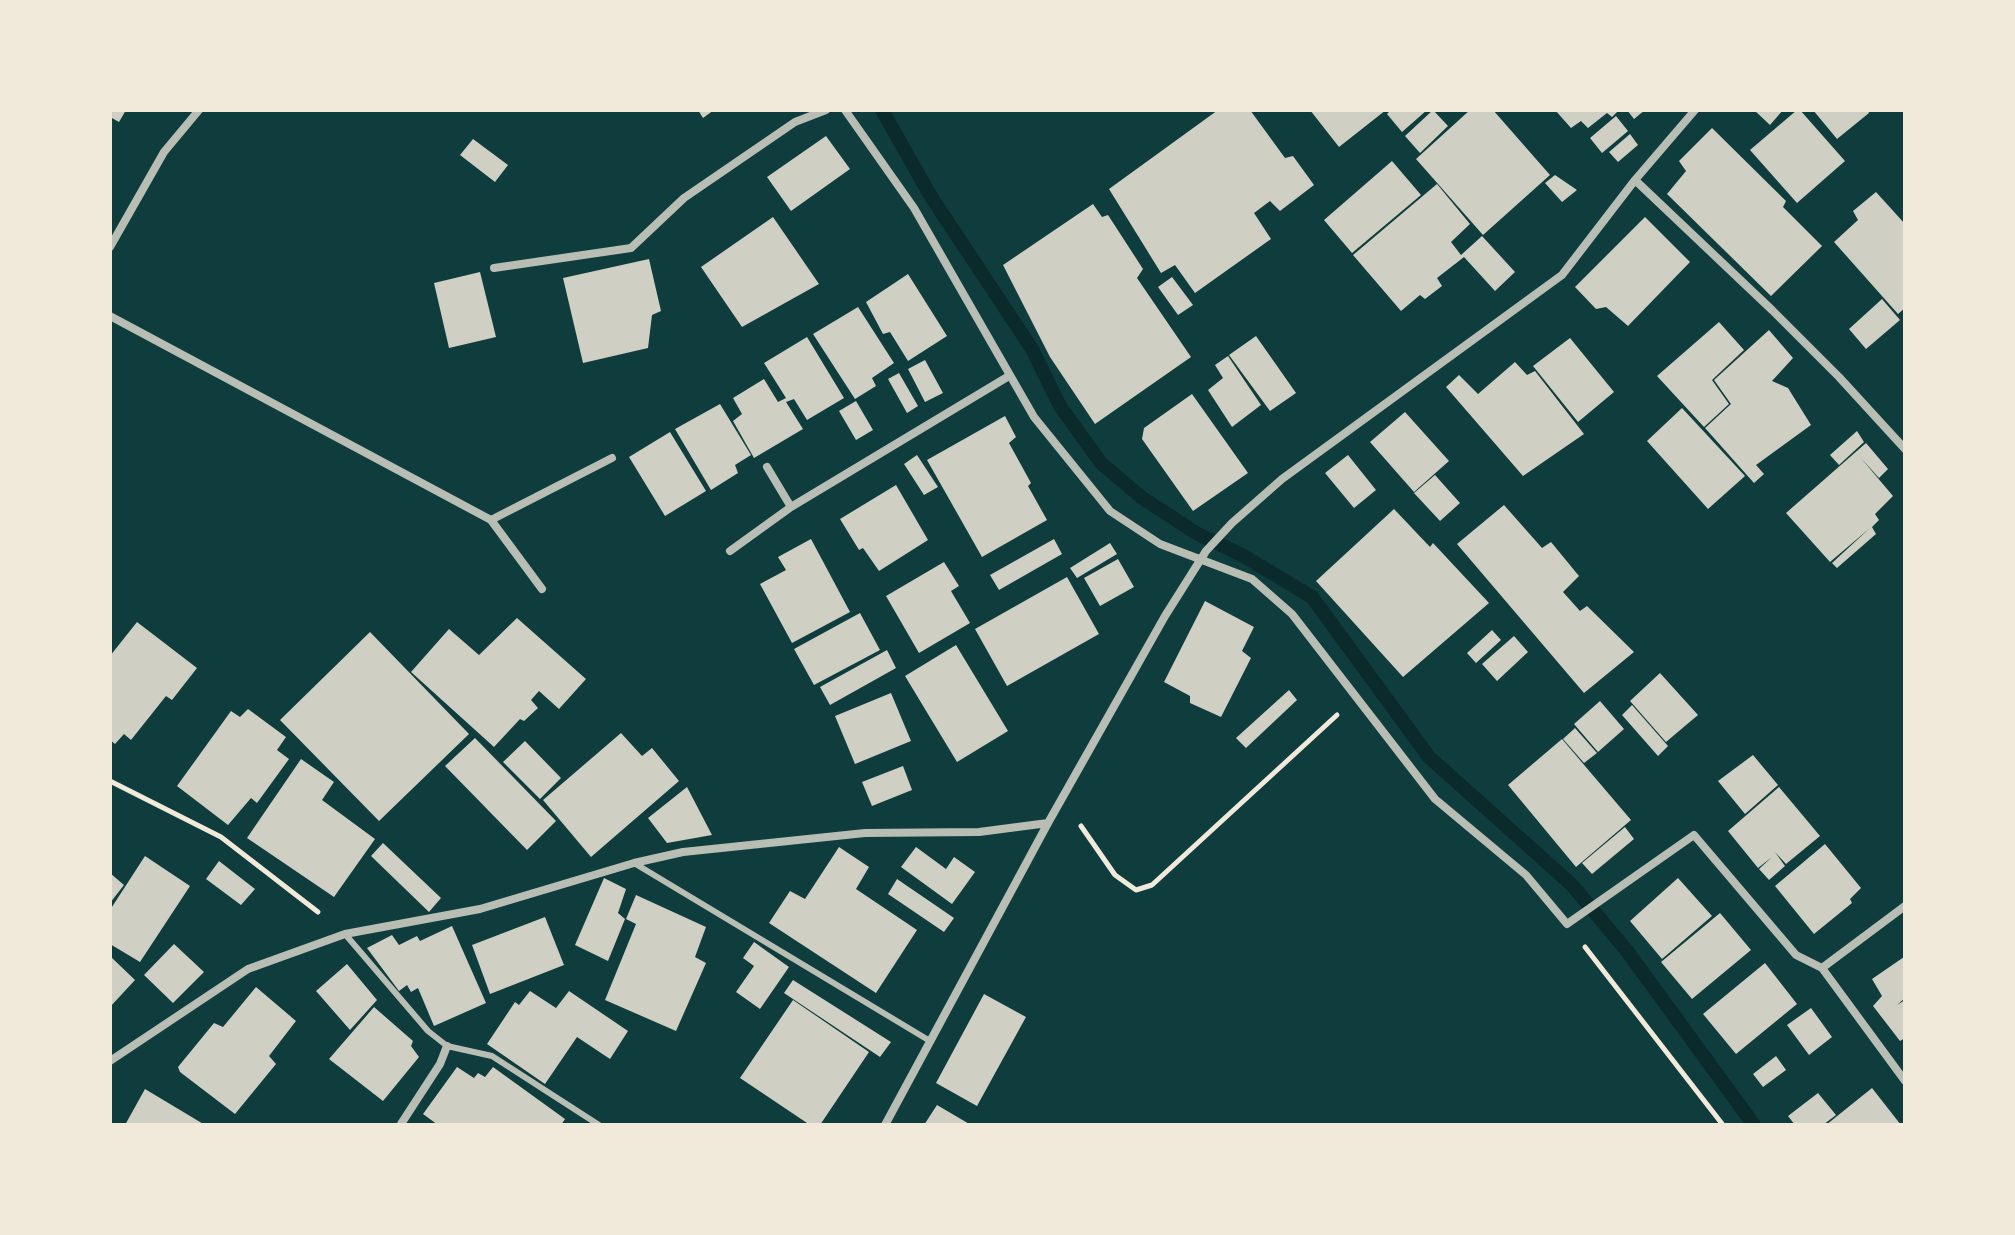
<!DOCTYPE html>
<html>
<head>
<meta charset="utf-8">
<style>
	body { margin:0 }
	#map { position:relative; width:2015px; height:1235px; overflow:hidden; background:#0f3d3e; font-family:Bitter,serif }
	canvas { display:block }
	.frame { position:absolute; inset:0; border:112px solid #f1e9da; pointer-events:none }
</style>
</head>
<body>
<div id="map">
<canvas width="2015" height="1235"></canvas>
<div class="frame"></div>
</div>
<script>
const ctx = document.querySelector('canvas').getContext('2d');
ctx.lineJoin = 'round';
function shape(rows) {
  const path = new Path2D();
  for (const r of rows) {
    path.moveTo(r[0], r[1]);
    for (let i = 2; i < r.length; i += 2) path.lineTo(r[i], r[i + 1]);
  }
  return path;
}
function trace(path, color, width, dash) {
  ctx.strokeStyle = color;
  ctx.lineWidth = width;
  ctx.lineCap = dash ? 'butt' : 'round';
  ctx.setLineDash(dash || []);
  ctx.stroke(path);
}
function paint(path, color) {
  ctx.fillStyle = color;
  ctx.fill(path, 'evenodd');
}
trace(shape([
	[882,110,930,195,1032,349,1060,406,1101,463,1141,497,1196,533,1242,555,1312,597,1429,757,1572,885,1627,951,1754,1125]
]), '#0a2a2b', 14);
paint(shape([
	[110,110,126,110,119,122,110,117],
	[698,110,714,110,703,118],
	[1218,110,1250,110,1285,158,1293,156,1314,185,1280,211,1270,201,1254,213,1271,239,1195,293,1175,265,1161,273,1109,189],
	[1310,110,1386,110,1339,147],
	[1391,110,1427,110,1402,132,1387,114],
	[1433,110,1448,126,1420,153,1405,136],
	[1470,110,1493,110,1550,175,1483,235,1416,159],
	[1555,110,1619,110,1612,117,1607,113,1588,128,1581,121,1571,128],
	[1627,110,1645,110,1634,119],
	[1754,110,1783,110,1770,125],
	[1797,110,1800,110,1845,161,1797,203,1750,150],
	[1813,110,1868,110,1869,113,1837,139],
	[1616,116,1628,131,1602,153,1590,138],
	[1712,128,1786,201,1783,207,1822,246,1771,296,1667,194,1686,171,1679,161],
	[1630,134,1638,145,1618,162,1609,152],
	[826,136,850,169,791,211,767,177],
	[473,139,508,165,495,182,460,155],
	[1392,161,1421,195,1352,253,1324,220],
	[1555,175,1577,190,1562,202,1545,183],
	[1437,184,1470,224,1451,242,1461,255,1482,236,1515,272,1495,291,1464,257,1437,278,1442,286,1425,299,1420,295,1401,311,1353,255],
	[1876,192,1905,224,1905,308,1898,314,1834,242,1858,220,1853,211],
	[1093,204,1102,217,1108,215,1143,269,1137,278,1191,357,1095,424,1050,357,1003,265],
	[773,217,819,284,742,327,701,267],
	[1645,217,1690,262,1628,326,1606,307,1596,309,1575,287],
	[649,259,661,311,652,315,648,348,583,363,563,278],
	[480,272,496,337,449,348,434,283],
	[908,274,947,336,908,361,890,332,883,334,866,302],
	[1172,277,1193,305,1178,315,1158,287],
	[1882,299,1900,320,1866,349,1849,329],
	[858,307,894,363,872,378,876,386,855,399,813,334],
	[1719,322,1744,350,1712,380,1729,404,1704,427,1657,376],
	[1769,330,1793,358,1772,381,1788,388,1811,425,1756,465,1764,474,1754,483,1705,428,1731,404,1714,380],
	[1256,336,1296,393,1270,411,1229,355],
	[807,337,844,398,807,420,794,399,786,402,803,429,754,458,733,421,742,414,733,398,764,379,778,402,786,398,764,363],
	[1570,338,1614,392,1578,422,1533,366],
	[1228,356,1261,405,1232,427,1208,390,1223,378,1215,365],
	[925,360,943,393,925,402,908,369],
	[1515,362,1527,375,1535,371,1584,434,1523,476,1446,387,1459,375,1478,394],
	[899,373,918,406,907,413,888,379],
	[1192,394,1248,473,1193,511,1142,439,1144,428],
	[856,401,873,430,856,440,839,411],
	[720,404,751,455,735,465,738,473,711,490,675,429],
	[1682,408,1745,476,1708,509,1647,441],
	[1405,412,1449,461,1414,492,1370,442],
	[1005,416,1016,437,1009,443,1031,483,1028,486,1047,520,982,557,927,460],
	[1857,431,1864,442,1839,465,1830,455],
	[670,432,706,491,665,516,629,457],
	[1866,443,1888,469,1879,478,1860,457,1893,496,1875,514,1879,520,1872,527,1876,534,1837,568,1832,563,1870,528,1830,562,1786,513],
	[917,455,938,487,924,495,904,464],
	[1348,455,1376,490,1354,508,1325,473],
	[1435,475,1460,503,1440,521,1414,493],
	[896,485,928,540,879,571,863,548,859,550,840,519],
	[1504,505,1542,548,1551,542,1579,576,1563,592,1580,611,1587,606,1634,652,1584,693,1457,544],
	[1394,509,1430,547,1433,543,1489,603,1403,677,1316,581],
	[811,539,850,612,792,643,760,584,786,570,778,557],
	[1054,539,1062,554,999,590,990,575],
	[1110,543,1117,554,1077,578,1070,568],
	[1118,559,1134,587,1100,606,1084,578],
	[944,562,959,586,951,591,970,623,919,653,886,596],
	[1067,577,1099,634,1007,686,975,629],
	[1205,601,1254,627,1242,651,1251,658,1221,717,1190,703,1190,696,1164,682],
	[860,613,880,650,814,685,794,649],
	[517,618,586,679,559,709,539,691,531,700,538,708,524,721,520,719,494,747,411,672,449,629,479,655],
	[137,622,197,668,172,700,166,696,131,740,124,734,115,744,110,740,110,656],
	[1492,630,1501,640,1476,663,1467,653],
	[370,632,469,734,379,821,280,720],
	[1514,636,1528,652,1497,681,1482,664],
	[956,645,1008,731,957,762,905,676],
	[887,650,896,668,830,705,820,687],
	[1660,673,1698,715,1666,742,1630,701],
	[1289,690,1297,700,1246,748,1236,738],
	[891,693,911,741,855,764,835,716],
	[1600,701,1624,729,1598,752,1574,724],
	[1632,705,1668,746,1658,756,1622,715],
	[248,709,286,737,277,750,289,759,257,803,251,798,228,825,177,786,231,711,240,717],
	[1575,728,1597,753,1584,763,1563,739],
	[621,733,642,756,652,748,679,781,591,857,543,800],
	[475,738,556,821,527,850,445,766],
	[1562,739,1631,820,1576,867,1508,785],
	[525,741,561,778,540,799,503,762],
	[1753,755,1778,785,1745,814,1718,781],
	[301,759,334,782,322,800,375,839,334,897,247,838],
	[903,766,912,790,872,806,862,782],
	[687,787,712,835,667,843,648,818],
	[1779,787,1820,836,1786,864,1775,852,1785,866,1769,880,1759,869,1772,857,1758,868,1728,831],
	[1625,827,1634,839,1592,874,1582,863],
	[383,843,441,898,429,912,371,856],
	[1825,844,1861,888,1850,899,1852,903,1814,934,1775,886],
	[839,847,869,867,856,889,917,930,876,993,769,923,790,891,805,899],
	[916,847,946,869,954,857,975,872,952,904,901,867],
	[145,856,190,886,140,962,110,944,110,910],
	[219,861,255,889,241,905,206,879],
	[110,873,124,885,110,903],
	[604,878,626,889,618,913,625,919,608,961,575,945],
	[1678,878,1712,916,1662,959,1630,921],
	[897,879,954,918,944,932,888,894],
	[636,895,706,927,695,957,706,963,676,1031,605,1000,636,924,626,919],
	[1720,913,1751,950,1692,999,1661,962],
	[545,917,564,965,490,994,472,945],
	[452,926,486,1003,434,1026,418,988,411,992,407,985,399,991,367,948,392,935,399,945,417,936,420,941],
	[754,942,789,967,760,1009,736,992,754,966,743,958],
	[174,944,204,972,173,1003,144,975],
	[110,956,135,980,110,1007],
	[1904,957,1905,998,1897,1005,1905,1000,1905,1038,1900,1041,1873,1006,1882,996,1872,979],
	[1765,963,1797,1004,1736,1054,1703,1014],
	[347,964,377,1000,350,1030,316,991],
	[793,980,891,1042,880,1057,784,993],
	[256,987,296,1021,269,1056,276,1064,235,1114,180,1072,178,1067,214,1023,223,1027],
	[530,991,556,1008,569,991,628,1031,610,1059,577,1037,545,1084,487,1044,515,1002,519,1005],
	[984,994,1026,1017,977,1106,936,1083],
	[793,1000,869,1052,820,1125,810,1125,740,1078],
	[374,1007,413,1041,411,1046,419,1057,383,1101,329,1059],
	[1811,1008,1832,1037,1809,1055,1787,1025],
	[1776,1056,1786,1070,1763,1087,1753,1074],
	[457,1067,474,1078,478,1073,485,1077,493,1067,565,1119,561,1125,438,1125,423,1114],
	[1872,1088,1901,1125,1826,1125],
	[145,1089,205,1125,125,1125],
	[1818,1093,1836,1115,1823,1125,1795,1125,1788,1116],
	[937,1105,971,1125,924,1125]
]), '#cfcfc3');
trace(shape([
	[110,781,221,837,318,912],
	[1081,826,1115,875,1136,890,1152,885,1337,715],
	[1585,947,1723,1125]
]), '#f1e9da', 5);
trace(shape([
	[634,863,930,1041],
	[345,934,428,1031,447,1046,492,1056,599,1125]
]), '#b8beb3', 6);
trace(shape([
	[845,110,914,208,1034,417,1110,511,1160,544,1252,579,1292,614,1435,799,1526,875,1567,924,1694,835,1796,955,1822,968,1905,1081],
	[1635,180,1772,310,1839,377,1905,449],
	[110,247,164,152,199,110],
	[494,268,631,248,684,198,795,122,826,110],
	[110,316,491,520,612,458],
	[767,467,791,507],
	[491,520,542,589],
	[730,551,791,507,1009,376],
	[1822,968,1905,906],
	[110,1061,248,969,345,934,480,909,634,863,683,852,865,833,979,832,1048,823],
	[403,1125,401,1124,440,1064,447,1046],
	[885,1125,1048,823,1165,616,1206,551,1232,523,1282,479,1562,275,1635,180,1695,110]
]), '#b8beb3', 8);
</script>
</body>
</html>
